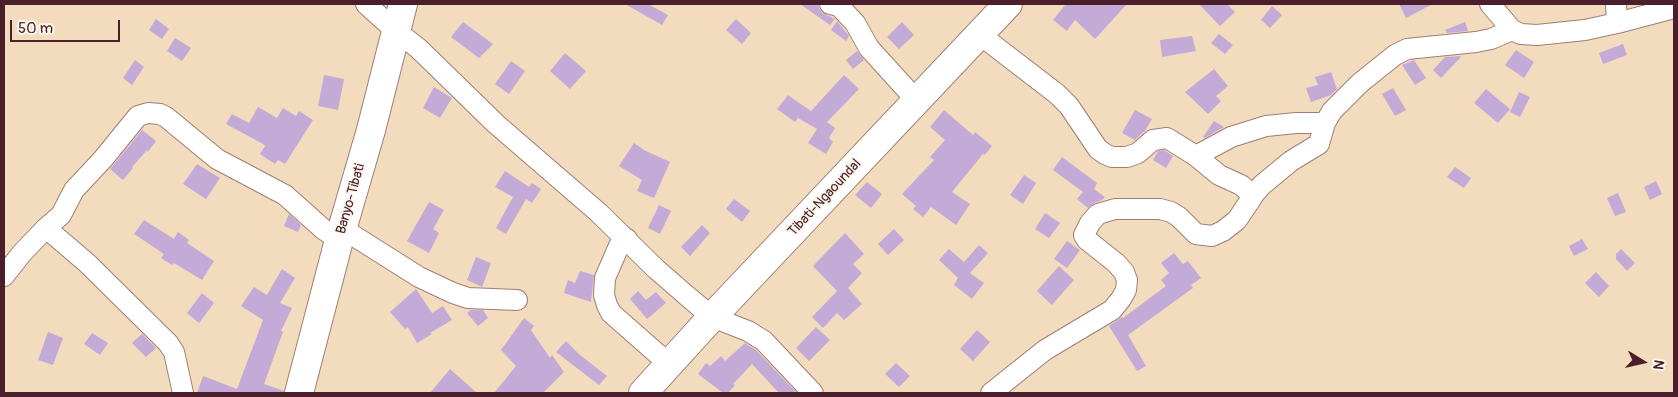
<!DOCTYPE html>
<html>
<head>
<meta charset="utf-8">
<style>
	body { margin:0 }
	#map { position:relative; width:1678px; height:397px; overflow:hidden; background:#f3dcbe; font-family:Pangolin,sans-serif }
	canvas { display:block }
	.frame { position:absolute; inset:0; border:5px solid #4a1f2b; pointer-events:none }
	.north { position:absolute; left:1618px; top:337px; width:50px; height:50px; -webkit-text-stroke:4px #fbf7ec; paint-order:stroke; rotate:100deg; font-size:14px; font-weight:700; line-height:20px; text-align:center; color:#4a1f2b }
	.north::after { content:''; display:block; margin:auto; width:18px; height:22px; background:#4a1f2b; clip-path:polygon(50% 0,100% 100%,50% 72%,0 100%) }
	.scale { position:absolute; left:10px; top:20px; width:110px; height:22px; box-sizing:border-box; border:2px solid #4a1f2b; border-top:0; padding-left:6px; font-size:15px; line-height:18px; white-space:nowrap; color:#4a1f2b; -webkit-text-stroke:4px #fbf7ec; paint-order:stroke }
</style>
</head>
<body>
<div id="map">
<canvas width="1678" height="397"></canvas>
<div class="frame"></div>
<div class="north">N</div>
<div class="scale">50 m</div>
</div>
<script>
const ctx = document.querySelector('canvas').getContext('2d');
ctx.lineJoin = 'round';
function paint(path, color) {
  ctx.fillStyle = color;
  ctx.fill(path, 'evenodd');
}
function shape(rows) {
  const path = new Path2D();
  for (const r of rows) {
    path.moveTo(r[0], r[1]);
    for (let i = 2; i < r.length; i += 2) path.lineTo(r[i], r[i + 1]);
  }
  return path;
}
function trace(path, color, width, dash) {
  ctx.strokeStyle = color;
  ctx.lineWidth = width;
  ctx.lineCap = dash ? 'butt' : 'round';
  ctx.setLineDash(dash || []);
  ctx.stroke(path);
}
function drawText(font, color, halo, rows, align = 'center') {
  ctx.font = font + ' Pangolin,sans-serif';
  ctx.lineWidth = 4;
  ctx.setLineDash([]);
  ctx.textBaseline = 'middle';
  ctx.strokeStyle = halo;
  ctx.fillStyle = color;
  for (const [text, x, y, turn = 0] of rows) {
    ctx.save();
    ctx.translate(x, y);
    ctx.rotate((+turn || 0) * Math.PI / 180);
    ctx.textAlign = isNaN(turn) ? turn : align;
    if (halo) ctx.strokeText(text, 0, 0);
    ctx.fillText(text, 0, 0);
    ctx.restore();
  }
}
paint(shape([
	[625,4,648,4,668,15,662,25],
	[800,4,818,4,819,8,822,13,835,19,830,25],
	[1066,4,1127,4,1095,39,1075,20,1067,31,1053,20],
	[1199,4,1227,4,1235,12,1220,26],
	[1399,4,1433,4,1406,18],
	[1272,6,1282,15,1270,28,1261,20],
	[156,19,169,29,162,39,149,30],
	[736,19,751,33,742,44,726,30],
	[837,21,849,36,846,41,831,30],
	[463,22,493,44,479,58,451,37],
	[902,22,914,35,899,49,887,37],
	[1465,22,1468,31,1447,33,1445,30],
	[1219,34,1233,45,1225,54,1211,43],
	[1192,36,1196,51,1162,57,1160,40],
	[175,38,191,48,182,61,167,51],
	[1623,44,1627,55,1603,64,1599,53],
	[1516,50,1534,62,1524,78,1505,65],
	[857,51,864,60,853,69,846,60],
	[565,53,586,71,570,89,550,71],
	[1460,56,1461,57,1441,78,1433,70,1445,57],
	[135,60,144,67,132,85,123,78],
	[1414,60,1426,78,1415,85,1402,65],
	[511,61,525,71,509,94,495,84],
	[1214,69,1228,86,1216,96,1221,101,1208,114,1185,92],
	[1331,72,1337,89,1331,95,1311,102,1306,88,1318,85,1315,77],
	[324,75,344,79,338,110,318,106],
	[844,75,859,89,827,122,835,128,829,138,833,142,826,154,808,143,817,129,798,118,795,122,777,109,788,95,811,111],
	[434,87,452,98,440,118,423,108],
	[1393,88,1406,110,1395,116,1382,94],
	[1486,89,1510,109,1498,123,1474,103],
	[1519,92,1530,97,1520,117,1510,112],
	[258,107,277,118,283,108,296,116,299,111,313,120,285,164,278,160,275,164,260,154,265,146,263,144,226,124,232,114,249,123],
	[944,110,973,135,975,132,992,146,985,155,983,154,952,192,970,204,956,225,931,207,923,217,913,209,916,206,902,194,934,160,930,157,945,140,930,127],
	[1135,110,1152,119,1145,131,1135,140,1122,133],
	[1214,121,1224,127,1205,138,1203,137],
	[142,130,156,141,148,152,147,150,132,167,133,168,123,180,110,169],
	[634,143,644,150,670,162,654,198,637,191,642,180,619,166],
	[1164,150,1173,156,1166,168,1153,160,1158,151],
	[1062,157,1097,183,1094,189,1105,197,1102,200,1094,203,1088,208,1077,199,1083,192,1053,170],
	[197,164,220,178,206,199,183,184],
	[1455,167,1471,178,1464,188,1447,177],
	[505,171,529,187,532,183,541,189,532,203,526,199,506,234,496,228,513,197,495,187],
	[1024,175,1036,183,1023,204,1010,195],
	[1656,181,1662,194,1650,200,1644,187],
	[867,182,882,194,871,208,855,195],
	[1618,193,1626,212,1615,216,1607,198],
	[734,199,750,211,742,222,726,209],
	[429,202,444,210,433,229,439,233,429,253,407,241],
	[659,205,671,211,660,234,648,228],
	[1045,213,1060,223,1049,238,1035,229],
	[289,214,301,225,298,232,284,226],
	[144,220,174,239,178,232,189,240,187,243,214,261,202,280,174,263,172,265,161,258,164,254,134,234],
	[702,225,710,233,690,256,681,247],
	[894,229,904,240,888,255,878,244],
	[845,233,864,254,853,264,862,273,848,288,862,304,844,320,837,313,823,328,812,317,837,291,813,266],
	[1582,239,1588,249,1574,256,1569,246],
	[1067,241,1080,250,1067,268,1054,259],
	[979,245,988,253,970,273,984,283,972,299,954,285,958,278,939,260,949,249,964,262],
	[1621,249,1635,263,1627,271,1616,259,1616,254],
	[1174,253,1183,264,1188,261,1201,278,1191,285,1193,288,1128,335,1146,366,1137,371,1109,326,1122,317,1123,318,1166,286,1161,280,1169,273,1161,263],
	[476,257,491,263,482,287,467,280],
	[1059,266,1074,280,1052,305,1037,291],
	[282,269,295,278,280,303,292,308,281,331,283,332,264,384,284,391,284,393,197,393,203,376,237,389,263,320,241,306,254,287,267,295],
	[580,271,594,275,591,302,564,293,568,280,575,283],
	[1596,272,1609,286,1599,297,1585,283],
	[416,289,432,313,443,306,452,320,430,333,432,334,417,343,408,327,405,329,390,312],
	[638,291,646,300,656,292,666,303,647,319,630,299],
	[202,293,214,303,199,323,187,313],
	[471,310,483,310,488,318,478,326,467,313],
	[524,318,534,326,531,330,550,358,552,355,564,372,543,393,494,393,516,366,501,350],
	[816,327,830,340,809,361,796,348],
	[977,330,990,342,973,361,960,349],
	[48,332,63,338,53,365,38,360],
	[92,333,108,343,100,355,84,344],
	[142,334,156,348,146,357,132,343],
	[566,341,580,355,607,376,599,385,556,352],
	[745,343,756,350,797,393,779,393,752,364,733,384,735,385,728,393,723,393,698,374,706,363,710,366,721,356,725,361],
	[896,363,910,376,899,387,885,374],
	[450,369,477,393,430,393]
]), '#c4aad6');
const minor = shape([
	[366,4,396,31,418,48,496,124,599,213,656,269,686,295,712,317,748,331,764,341,813,393],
	[830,4,839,6,855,23,869,48,917,101],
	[1490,4,1512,30,1521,34,1537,35,1585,30,1617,23,1674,8],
	[1616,4,1617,23],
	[979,34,1057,94,1069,106,1098,149,1105,154,1112,157,1127,157,1138,153,1153,140,1167,138,1196,156,1219,175,1241,185,1253,195],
	[1196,156,1231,137,1266,126,1296,123,1325,123],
	[46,228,61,215,74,190,103,159,138,116,148,113,160,114,166,117,217,159,285,195,323,229,339,240],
	[343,229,419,277,453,293,468,298,517,300],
	[627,239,619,246,605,278,604,295,607,305,611,313,669,364],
	[4,276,22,253,46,228,87,263,168,343,174,352,183,393],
	[991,393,1045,350,1112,310,1121,299,1126,290,1127,280,1124,272,1116,263,1087,240,1084,235,1090,223,1098,214,1115,209,1160,209,1171,212,1179,217,1196,234,1212,236,1223,231,1237,220,1255,193,1262,185,1291,161,1319,144,1325,123,1332,111,1360,83,1395,55,1407,49,1476,42,1491,39,1512,30]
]);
const highway = shape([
	[299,393,339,240,371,130,403,4],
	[643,393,712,317,1008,4]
]);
trace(minor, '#9e7e74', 22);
trace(highway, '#9e7e74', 30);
trace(minor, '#fff', 20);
trace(highway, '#fff', 28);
drawText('14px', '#4a1f2b', '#fbf7ec', [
	["Tibati-Ngaoundal",825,198,-47],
	["Banyo-Tibati",351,199,-74]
]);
</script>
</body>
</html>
